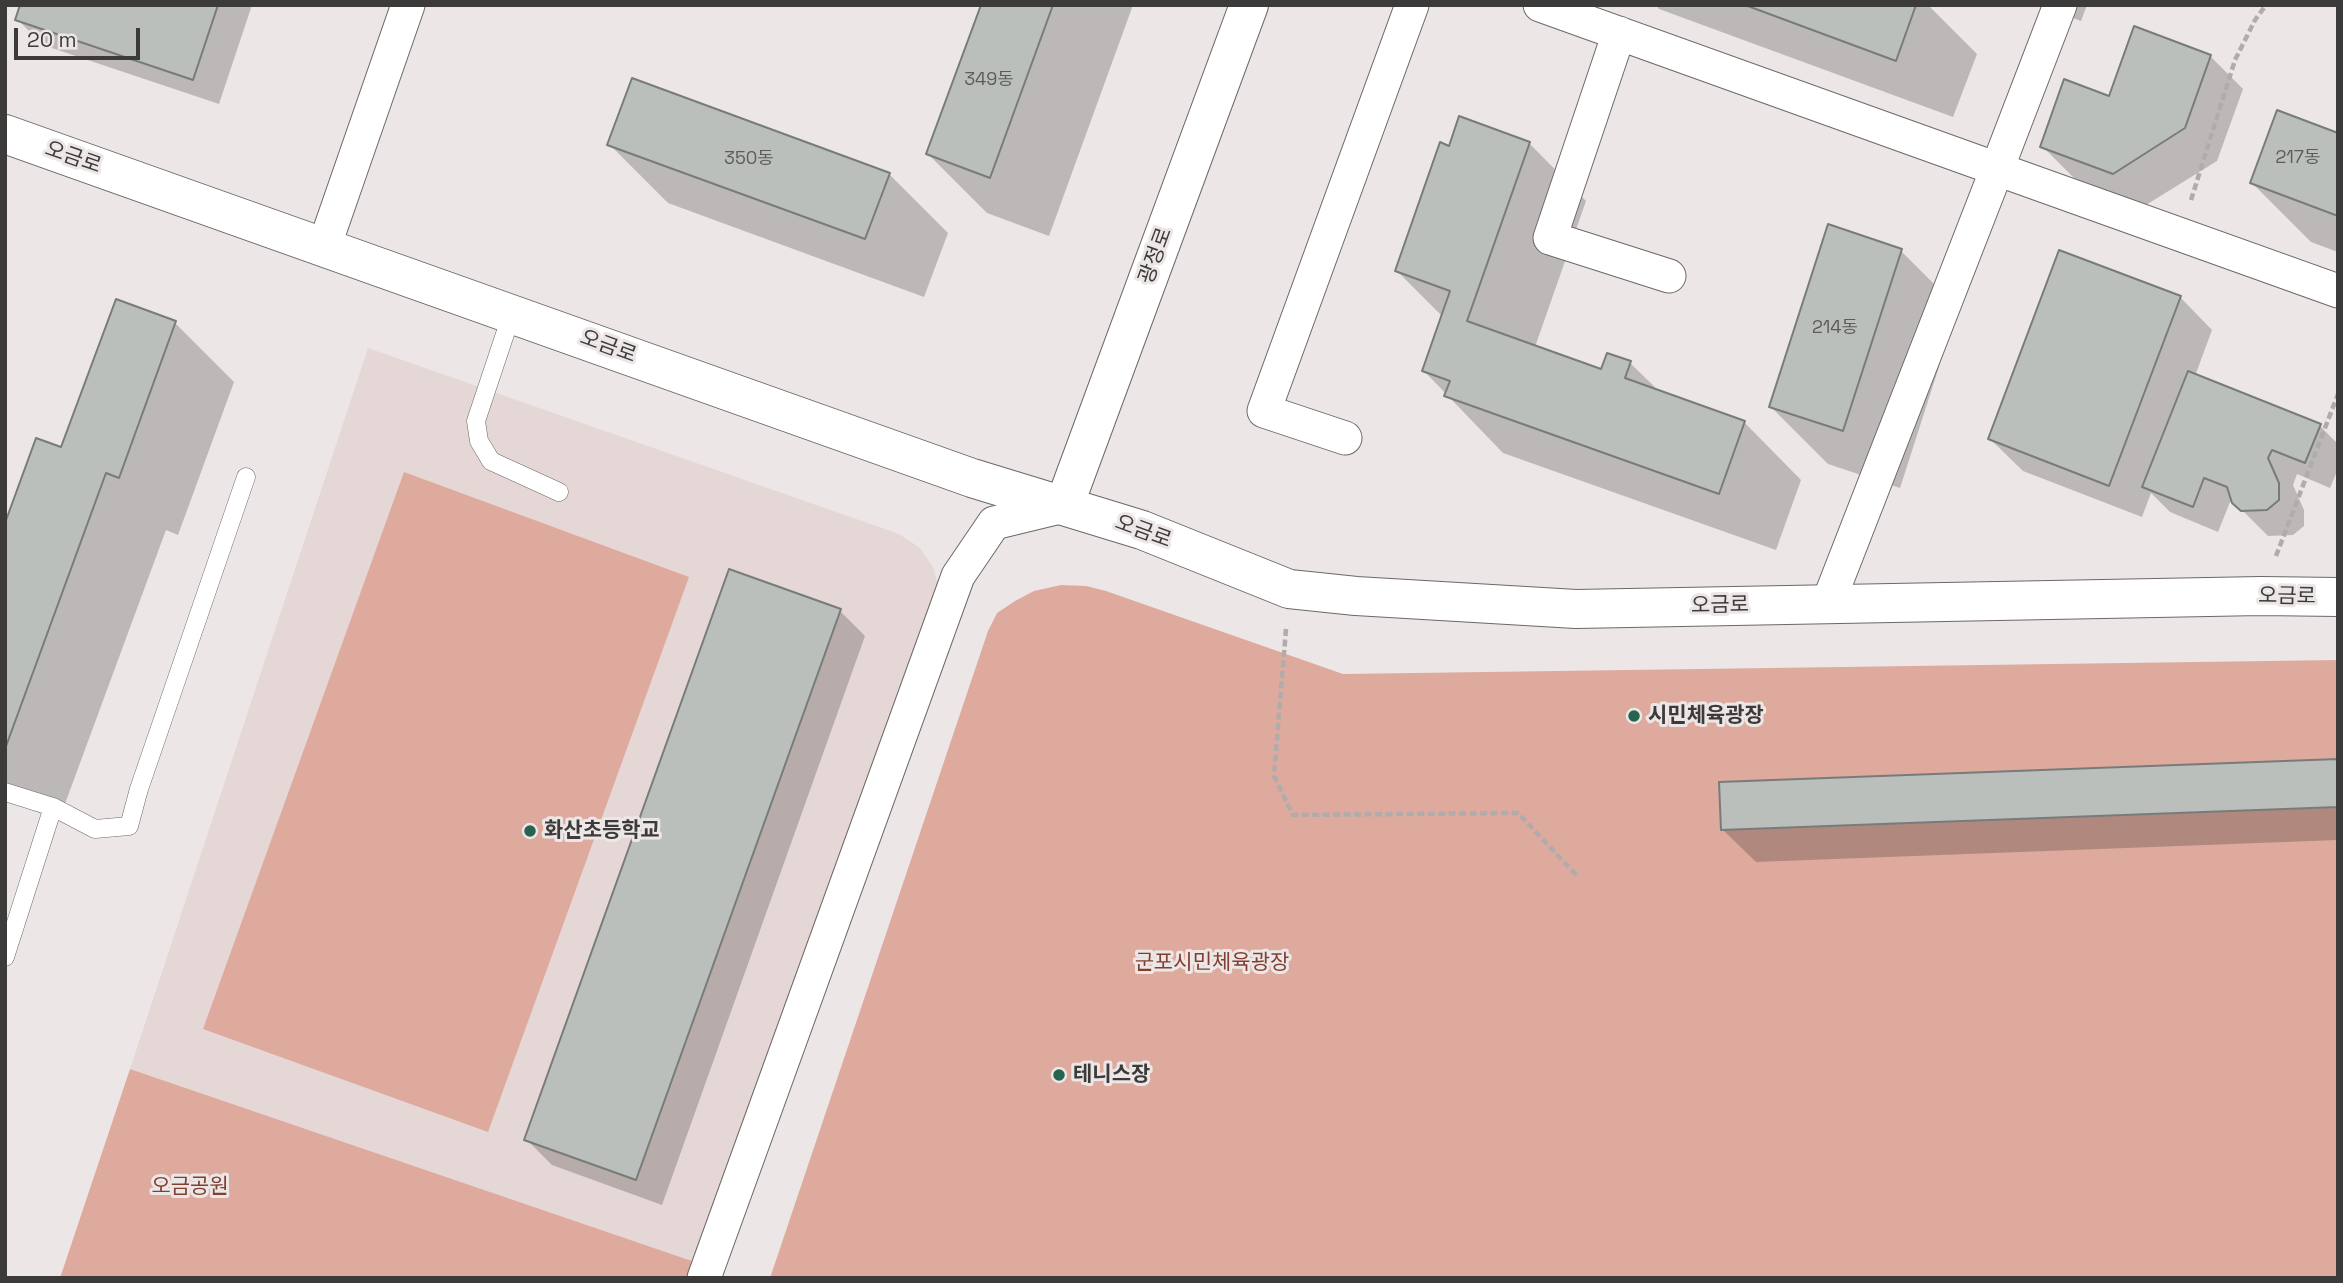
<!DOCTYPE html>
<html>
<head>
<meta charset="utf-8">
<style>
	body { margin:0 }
	#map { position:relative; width:2343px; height:1283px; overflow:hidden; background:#ece7e6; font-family:"Space Grotesk",sans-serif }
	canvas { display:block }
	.frame { position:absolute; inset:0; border:7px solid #3d3b3a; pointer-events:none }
	.scale { position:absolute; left:14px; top:28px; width:126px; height:32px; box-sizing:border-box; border:4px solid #3d3b3a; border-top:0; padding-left:9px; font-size:21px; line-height:24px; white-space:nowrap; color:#3d3b3a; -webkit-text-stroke:5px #ece7e6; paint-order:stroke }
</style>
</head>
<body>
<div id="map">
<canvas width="2343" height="1283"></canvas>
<div class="frame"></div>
<div class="scale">20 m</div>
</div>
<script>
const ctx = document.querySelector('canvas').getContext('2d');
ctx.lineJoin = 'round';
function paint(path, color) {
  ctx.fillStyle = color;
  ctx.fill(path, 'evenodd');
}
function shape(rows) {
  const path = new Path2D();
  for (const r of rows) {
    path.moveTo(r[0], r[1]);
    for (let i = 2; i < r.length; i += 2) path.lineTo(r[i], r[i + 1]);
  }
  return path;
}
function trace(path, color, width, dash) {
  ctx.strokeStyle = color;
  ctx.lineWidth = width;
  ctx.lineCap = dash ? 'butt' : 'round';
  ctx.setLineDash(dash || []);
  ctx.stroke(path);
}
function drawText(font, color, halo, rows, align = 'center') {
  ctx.font = font + ' "Space Grotesk","Noto Sans KR",sans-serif';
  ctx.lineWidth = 6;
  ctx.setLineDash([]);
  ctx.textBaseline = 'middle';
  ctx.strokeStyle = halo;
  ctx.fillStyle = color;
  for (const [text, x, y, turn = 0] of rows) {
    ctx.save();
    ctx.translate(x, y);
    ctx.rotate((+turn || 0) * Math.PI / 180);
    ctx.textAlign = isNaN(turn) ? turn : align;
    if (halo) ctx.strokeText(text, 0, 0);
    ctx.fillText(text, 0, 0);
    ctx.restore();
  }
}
paint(shape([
	[368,348,899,534,920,548,933,567,940,592,692,1261,130,1069]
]), '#e5d7d5');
paint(shape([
	[404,472,689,577,488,1132,203,1029],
	[1061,585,1086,586,1106,591,1343,674,2338,660,2338,1278,770,1278,988,631,997,613,1015,601,1034,591],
	[130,1069,692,1261,687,1278,60,1278]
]), '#deaa9e');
paint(shape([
	[22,5,252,5,219,104,43,45,17,19],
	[983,5,1133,5,1049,236,987,213,928,154],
	[1656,5,1928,5,1977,54,1953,117,1659,9],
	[2042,5,2087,5,2081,21,2046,9],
	[2210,56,2243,89,2217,161,2146,205,2075,179,2042,146,2110,98],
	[2338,135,2338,252,2311,242,2252,183],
	[1529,143,1586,201,1535,347,1602,371,1630,363,1660,392,1744,422,1801,480,1776,550,1503,453,1424,371,1443,317,1397,271,1451,148],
	[609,144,889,174,948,233,924,297,668,203],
	[1901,251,1958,308,1900,488,1828,464,1770,406],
	[2180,297,2212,330,2195,376,2320,426,2338,444,2338,469,2330,488,2297,474,2293,485,2304,510,2304,526,2293,535,2268,536,2237,505,2230,502,2218,532,2170,512,2151,493,2142,517,2023,471,1990,439],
	[175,323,234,382,178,535,166,530,59,820,5,800,5,528,62,450],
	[840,611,865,636,662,1205,552,1165,526,1139],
	[2338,761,2338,840,1756,862,1723,830]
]), '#0003');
const building = shape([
	[20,5,218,5,193,80,15,20,20,5],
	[981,5,1053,5,990,178,926,154,981,5],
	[1745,5,1916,5,1896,61,1745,5],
	[2134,26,2211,55,2185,128,2113,174,2040,147,2064,79,2109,96,2134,26],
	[632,78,890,173,865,239,607,145,632,78],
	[2277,110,2338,133,2338,216,2250,183,2277,110],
	[1459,116,1530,142,1467,321,1601,369,1607,353,1631,361,1625,378,1745,421,1719,494,1444,396,1450,381,1422,371,1450,291,1395,271,1440,142,1449,146,1459,116],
	[1828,224,1902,249,1843,431,1769,407,1828,224],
	[2059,250,2181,296,2109,486,1988,439,2059,250],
	[116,299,176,321,119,478,106,473,5,749,5,523,36,438,61,447,116,299],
	[2188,371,2321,424,2305,463,2272,450,2268,458,2279,483,2279,500,2267,510,2241,511,2232,503,2227,487,2204,478,2193,507,2142,487,2188,371],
	[729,569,841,609,636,1180,524,1140,729,569],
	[2338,759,2338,807,1721,830,1719,782,2338,759]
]);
paint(building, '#babfbc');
trace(building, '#777c7a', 2);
const service = shape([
	[512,313,476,421,479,441,491,461,559,492],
	[5,792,53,807,95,829,129,826,139,789,246,477],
	[5,957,53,807]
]);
const minor = shape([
	[1540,5,1997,169,1828,603],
	[2060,5,1997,169,2338,291],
	[1619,33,1550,238,1669,276],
	[324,247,408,5],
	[1345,438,1264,411,1412,5],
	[704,1278,958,576,994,523,1064,506]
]);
const tertiary = shape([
	[5,134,972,478,1142,530,1289,589,1356,596,1576,609,2261,596,2338,597],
	[1064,506,1249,5]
]);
trace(service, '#6c6867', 19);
trace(minor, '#6c6867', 35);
trace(tertiary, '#6c6867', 40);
trace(shape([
	[2191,200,2235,60,2255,20,2266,5],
	[2276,556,2338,394],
	[1286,629,1274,776,1293,815,1518,813,1578,877]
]), '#b0acab', 4.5, [7, 3.5]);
trace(service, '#fff', 18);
trace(minor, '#fff', 33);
trace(tertiary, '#fff', 38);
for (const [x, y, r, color] of [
	[1634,716,7,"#27644f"],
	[530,831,7,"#27644f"],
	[1059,1075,7,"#27644f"]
]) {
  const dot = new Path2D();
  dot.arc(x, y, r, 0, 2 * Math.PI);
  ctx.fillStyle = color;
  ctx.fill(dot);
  trace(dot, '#ece7e6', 2.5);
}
drawText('18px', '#5c5c5a', null, [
	["349동",989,80],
	["217동",2298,158],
	["350동",749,159],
	["214동",1835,328]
]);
drawText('21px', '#3d3b3a', '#ece7e6', [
	["오금로",73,158,19],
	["광정로",1156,256,-70],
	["오금로",608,347,20],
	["오금로",1143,532,20],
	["오금로",2287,597,1],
	["오금로",1720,606,-1]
]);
drawText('bold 21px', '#3d3b3a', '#ece7e6', [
	["시민체육광장",1648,716],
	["화산초등학교",544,831],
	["테니스장",1073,1075]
], 'left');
drawText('21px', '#813f31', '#ece7e6', [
	["군포시민체육광장",1212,963],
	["오금공원",190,1187]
]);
</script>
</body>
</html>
